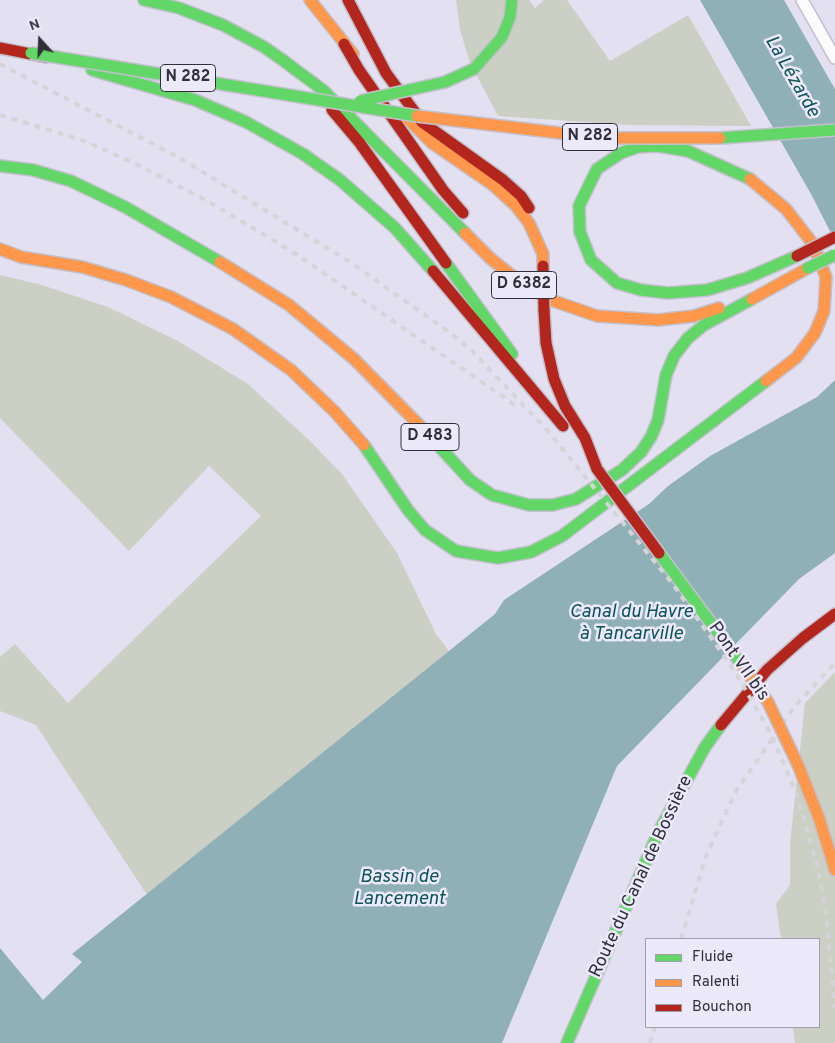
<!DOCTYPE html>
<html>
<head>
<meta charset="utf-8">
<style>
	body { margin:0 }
	#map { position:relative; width:835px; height:1043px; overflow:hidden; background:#e3e1f1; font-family:Overpass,sans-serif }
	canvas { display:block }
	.legend { position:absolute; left:645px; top:938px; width:175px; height:90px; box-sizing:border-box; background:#ece9fa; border:1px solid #a09ead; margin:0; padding:6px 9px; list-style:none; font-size:15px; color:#2f2e39 }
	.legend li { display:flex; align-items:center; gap:10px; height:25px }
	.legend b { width:25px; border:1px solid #a09ead }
	.north { position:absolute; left:15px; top:15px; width:50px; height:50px; -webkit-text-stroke:4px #ece9fa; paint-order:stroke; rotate:340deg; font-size:14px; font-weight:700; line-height:20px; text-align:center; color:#2f2e39 }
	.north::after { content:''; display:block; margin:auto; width:18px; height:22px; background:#2f2e39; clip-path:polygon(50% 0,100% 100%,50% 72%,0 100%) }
</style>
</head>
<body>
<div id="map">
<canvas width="835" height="1043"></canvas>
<ul class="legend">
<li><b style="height:6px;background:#63d668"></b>Fluide</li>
<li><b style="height:6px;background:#ff974d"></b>Ralenti</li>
<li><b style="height:6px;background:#b3261e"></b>Bouchon</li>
</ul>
<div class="north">N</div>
</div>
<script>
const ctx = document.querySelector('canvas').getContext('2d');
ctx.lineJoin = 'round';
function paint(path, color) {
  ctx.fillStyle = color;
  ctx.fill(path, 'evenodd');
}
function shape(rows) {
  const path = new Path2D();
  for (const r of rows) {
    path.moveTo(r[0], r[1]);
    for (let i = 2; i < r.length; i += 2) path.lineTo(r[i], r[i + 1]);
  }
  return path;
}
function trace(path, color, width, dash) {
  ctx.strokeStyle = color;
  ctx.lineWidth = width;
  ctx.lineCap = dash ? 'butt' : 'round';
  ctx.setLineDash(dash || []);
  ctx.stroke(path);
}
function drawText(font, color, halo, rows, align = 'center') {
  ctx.font = font + ' Overpass,sans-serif';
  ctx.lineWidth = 5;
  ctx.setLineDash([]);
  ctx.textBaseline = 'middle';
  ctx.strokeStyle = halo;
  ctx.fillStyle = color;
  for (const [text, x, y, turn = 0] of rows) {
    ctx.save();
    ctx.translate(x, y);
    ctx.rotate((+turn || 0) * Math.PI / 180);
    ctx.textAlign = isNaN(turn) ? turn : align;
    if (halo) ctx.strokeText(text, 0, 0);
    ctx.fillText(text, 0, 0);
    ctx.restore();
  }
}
paint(shape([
	[456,0,529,0,535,8,544,0,567,0,610,61,688,15,751,126,629,125,498,116,470,63,460,30],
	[0,275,42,285,108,307,178,341,248,384,310,441,342,474,397,553,436,634,449,651,147,895,36,725,0,711,0,657,15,644,68,703,261,516,209,466,129,551,0,418],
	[835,672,835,1043,795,1043,793,1027,819,1027,819,939,781,939,776,904,790,885,790,844,805,703]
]), '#cccfc3');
paint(shape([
	[700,0,784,0,835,89,835,241,811,194],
	[835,380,835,553,799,579,617,766,502,1043,0,1043,0,948,43,1000,82,962,72,954,495,614,504,600,649,504,668,486,710,456,817,397]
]), '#8fb0b7');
const street = shape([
	[802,0,835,58]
]);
const fast = shape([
	[144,0,179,8,223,25,264,47,284,61,324,91,465,233],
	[92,70,195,100,246,122,303,154,340,180,395,228,433,271],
	[0,166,33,170,71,181,125,207,220,262],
	[750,179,688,151,658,146,638,147,621,153,597,169,579,206,580,232,591,260,617,283,641,290,668,293,707,290,747,278,797,256],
	[446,263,512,354],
	[426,432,470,480,492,495,529,505,553,505,576,499,622,470,641,452,651,437,658,420,666,375,674,356,688,338,704,325,752,299],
	[364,445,408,510,425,530,456,551,498,558,531,552,562,536,766,381],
	[659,553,742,665],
	[567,1043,659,831,705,747,721,725]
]);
const slow = shape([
	[310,0,353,54],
	[403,114,432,143,493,185,516,206,529,223,543,254,543,266],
	[750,179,786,209,813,244,826,277,824,311,815,333,796,358,766,381],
	[465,233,490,258,521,283,548,299,597,316,658,320,694,316,719,308],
	[0,249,21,257,82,267,126,280,171,297,233,329,291,370,335,412,364,445],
	[220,262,289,305,354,359,426,432],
	[752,299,808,268],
	[798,765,819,818,835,870]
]);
const jam = shape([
	[348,0,386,73,422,122,503,180,521,196,529,208],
	[344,44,359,70,443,190,463,213],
	[0,48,46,57],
	[332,110,359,142,446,263],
	[433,271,563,426],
	[544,311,546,343,554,379,565,406,585,438,597,469],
	[721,725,767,670,803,638,835,614]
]);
trace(street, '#c2c0cc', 14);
trace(fast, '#c2c0cc', 14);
trace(slow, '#c2c0cc', 14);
trace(jam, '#c2c0cc', 14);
trace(street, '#fbfafd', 11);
trace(fast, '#63d668', 11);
trace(slow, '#ff974d', 11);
trace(jam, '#b3261e', 11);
trace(shape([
	[0,64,178,157,350,262,449,332,473,352,547,430,672,583,734,670,771,734,797,795,818,869,826,914,835,1008],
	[0,115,82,140,136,164,211,203,296,254,515,405],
	[681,939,706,856,736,791,795,706,835,663],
	[650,1043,655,1027]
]), '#d5d4d8', 4, [6, 6]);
const fastBridge = shape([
	[31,53,417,116],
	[360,101,445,82,474,69,502,37,510,17,512,0],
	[720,138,835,130],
	[808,268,835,255]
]);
const slowBridge = shape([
	[417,116,602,138,720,138],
	[742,665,768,702,798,765]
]);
const jamBridge = shape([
	[797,256,835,237],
	[543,266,544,311],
	[597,469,659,553]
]);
trace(fastBridge, '#c2c0cc', 14, []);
trace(slowBridge, '#c2c0cc', 14, []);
trace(jamBridge, '#c2c0cc', 14, []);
trace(fastBridge, '#63d668', 11);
trace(slowBridge, '#ff974d', 11);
trace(jamBridge, '#b3261e', 11);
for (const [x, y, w] of [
	[188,78,55],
	[590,137,55],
	[524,285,65],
	[430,437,58]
]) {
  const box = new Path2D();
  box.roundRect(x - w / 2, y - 13.5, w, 27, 4);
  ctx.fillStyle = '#ece9fa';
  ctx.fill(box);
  trace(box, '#2f2e39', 1);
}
drawText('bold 16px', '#2f2e39', null, [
	["N 282",188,78],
	["N 282",590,137],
	["D 6382",524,285],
	["D 483",430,437]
]);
drawText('18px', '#2f2e39', '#ece9fa', [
	["Pont VII bis",738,662,55],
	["Route du Canal de Bossière",642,877,-65]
]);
drawText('italic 19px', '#0a5357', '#ece9fa', [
	["La Lézarde",791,77,60],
	["Canal du Havre",631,613],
	["à Tancarville",631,635],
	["Bassin de",399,878],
	["Lancement",399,900]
]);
</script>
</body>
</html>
